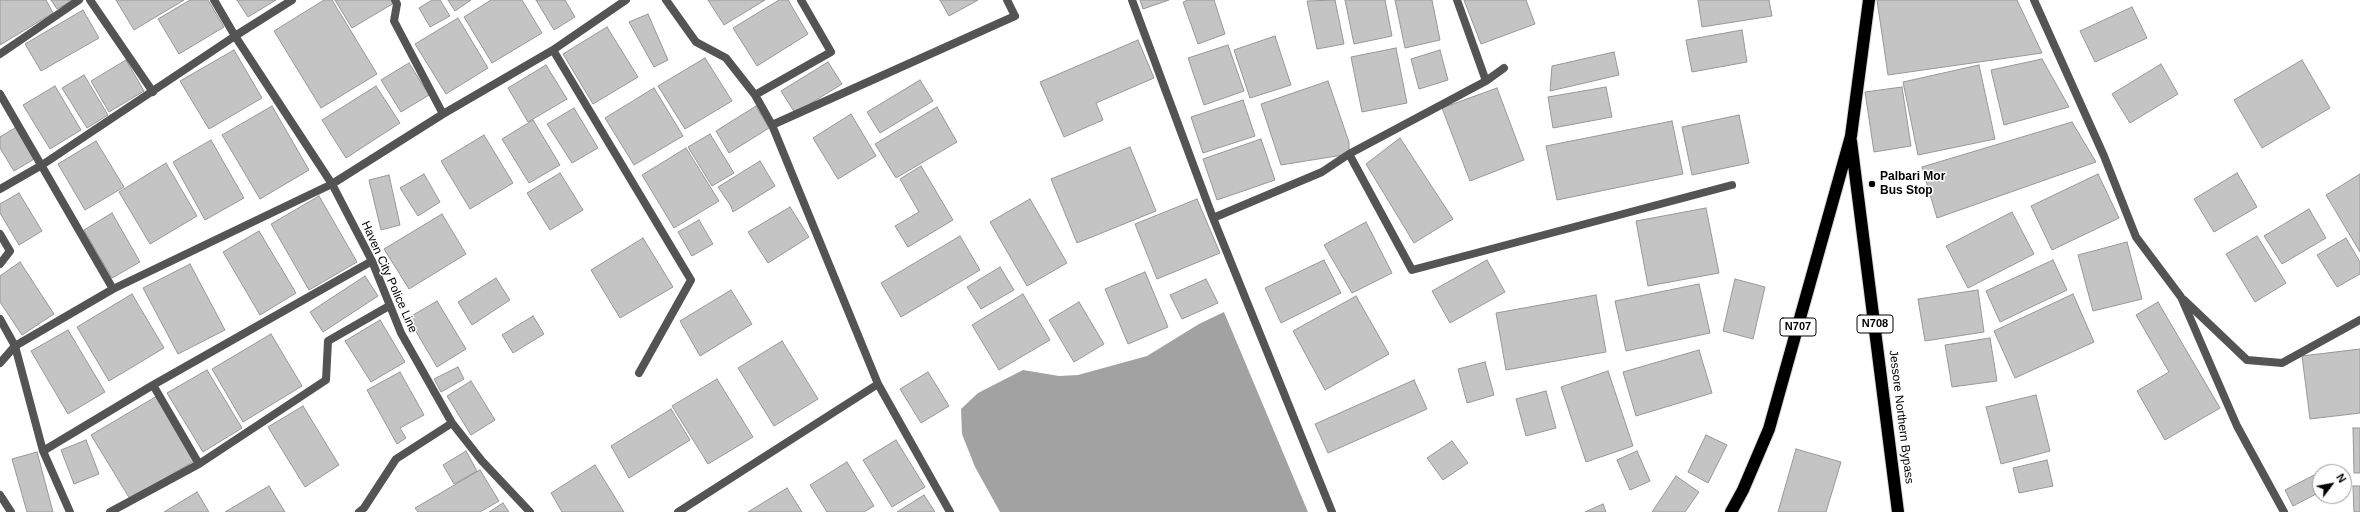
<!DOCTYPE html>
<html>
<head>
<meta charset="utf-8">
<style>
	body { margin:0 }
	#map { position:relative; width:2360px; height:512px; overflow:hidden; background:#fff; font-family:Helvetica,sans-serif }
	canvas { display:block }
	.north { position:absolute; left:2312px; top:464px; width:40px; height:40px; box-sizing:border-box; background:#fff; border:1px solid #999; border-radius:50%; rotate:58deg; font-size:11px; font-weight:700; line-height:16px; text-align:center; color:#000 }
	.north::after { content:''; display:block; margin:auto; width:14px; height:18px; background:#000; clip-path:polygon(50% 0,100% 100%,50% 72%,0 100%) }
</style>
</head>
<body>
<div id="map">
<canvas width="2360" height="512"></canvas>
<div class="north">N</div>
</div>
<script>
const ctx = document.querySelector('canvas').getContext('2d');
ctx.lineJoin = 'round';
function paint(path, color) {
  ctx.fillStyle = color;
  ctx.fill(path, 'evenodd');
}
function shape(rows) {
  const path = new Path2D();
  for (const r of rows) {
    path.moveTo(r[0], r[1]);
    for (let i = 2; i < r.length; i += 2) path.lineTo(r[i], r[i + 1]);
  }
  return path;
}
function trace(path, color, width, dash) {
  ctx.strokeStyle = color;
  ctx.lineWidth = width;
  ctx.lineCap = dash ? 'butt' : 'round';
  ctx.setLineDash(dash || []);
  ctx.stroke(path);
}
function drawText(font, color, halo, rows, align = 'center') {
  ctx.font = font + ' Helvetica,sans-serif';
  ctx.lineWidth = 3;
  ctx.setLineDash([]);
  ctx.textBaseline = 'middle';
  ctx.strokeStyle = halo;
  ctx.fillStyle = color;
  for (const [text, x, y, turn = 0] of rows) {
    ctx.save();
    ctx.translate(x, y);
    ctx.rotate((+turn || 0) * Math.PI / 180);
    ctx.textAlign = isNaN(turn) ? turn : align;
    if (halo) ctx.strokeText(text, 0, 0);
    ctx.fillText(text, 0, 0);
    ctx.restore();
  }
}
paint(shape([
	[1224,312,1308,512,1000,512,975,467,962,434,961,409,978,393,1023,370,1059,376,1078,375,1147,356,1199,324]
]), '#a2a2a2');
const building = shape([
	[0,0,46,0,53,13,0,45,0,0],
	[51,0,73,0,57,9,51,0],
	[116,0,184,0,134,30,116,0],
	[190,0,208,0,224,27,179,54,158,19,190,0],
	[237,0,276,0,248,17,237,0],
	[324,0,332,0,377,74,321,108,274,31,324,0],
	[335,0,392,0,394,3,352,28,335,0],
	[432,0,440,0,450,16,430,27,419,8,432,0],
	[448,0,471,0,455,11,448,0],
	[491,0,522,0,542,33,492,63,464,17,491,0],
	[536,0,565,0,575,17,554,30,536,0],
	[708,0,765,0,724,25,708,0],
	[779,0,788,0,808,34,757,66,733,28,779,0],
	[940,0,978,0,949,16,940,0],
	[1140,0,1169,0,1143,9,1140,0],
	[1188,0,1214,0,1225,34,1198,44,1183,2,1188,0],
	[1335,0,1344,44,1317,49,1307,1,1335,0],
	[1345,0,1385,0,1392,36,1354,44,1345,0],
	[1395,0,1432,0,1440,40,1405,48,1395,0],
	[1464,0,1526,0,1535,24,1481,44,1464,0],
	[1698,0,1769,0,1772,16,1702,27,1698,0],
	[1877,0,2017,0,2042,53,1888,75,1877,0],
	[2132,7,2147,38,2095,62,2080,31,2132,7],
	[83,10,99,38,41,71,25,44,83,10],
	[648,14,668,60,654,67,629,22,648,14],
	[458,18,488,68,446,94,415,44,458,18],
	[607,27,638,77,593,104,563,54,607,27],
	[1742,30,1747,62,1692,72,1686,40,1742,30],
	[1275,36,1291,85,1250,98,1234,50,1275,36],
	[1138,40,1154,78,1096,103,1103,120,1064,137,1040,82,1138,40],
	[1228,45,1244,91,1204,105,1188,58,1228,45],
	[1396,48,1407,103,1362,112,1351,57,1396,48],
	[234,50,262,98,209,129,180,81,234,50],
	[1440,50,1448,80,1419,89,1411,59,1440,50],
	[1614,52,1619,75,1550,91,1552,66,1614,52],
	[705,58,732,101,685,129,658,86,705,58],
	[2042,59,2069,107,2004,125,1991,70,2042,59],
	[126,60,144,91,109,112,91,81,126,60],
	[2302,60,2330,108,2262,148,2234,100,2302,60],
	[828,62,842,84,795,113,781,91,828,62],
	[409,63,429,95,401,112,381,80,409,63],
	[2161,64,2178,94,2130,123,2112,94,2161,64],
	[546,65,567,99,528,122,508,88,546,65],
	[1979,65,1995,139,1918,155,1903,82,1979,65],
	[84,75,108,115,87,128,62,88,84,75],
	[920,80,933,101,880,133,867,112,920,80],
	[1328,81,1349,142,1349,154,1281,165,1261,104,1328,81],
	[55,86,81,130,50,149,23,105,55,86],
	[376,86,400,123,346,158,322,120,376,86],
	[1606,87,1612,117,1553,128,1548,97,1606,87],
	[1902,87,1911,146,1874,152,1865,92,1902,87],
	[654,88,683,136,634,165,605,118,654,88],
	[1497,88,1524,160,1470,181,1442,108,1497,88],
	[1243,100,1255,136,1203,153,1191,117,1243,100],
	[272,106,309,170,260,199,222,135,272,106],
	[756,106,769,128,729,153,716,131,756,106],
	[937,107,957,142,896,178,875,144,937,107],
	[574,108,598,148,572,163,547,124,574,108],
	[851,114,876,156,838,179,813,138,851,114],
	[1739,115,1749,163,1692,175,1682,127,1739,115],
	[533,120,560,165,529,183,502,139,533,120],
	[1672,121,1683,174,1557,200,1546,146,1672,121],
	[2072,122,2096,162,1937,218,1922,167,2072,122],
	[18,126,36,158,14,171,0,148,0,137,18,126],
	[710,134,734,173,712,186,688,147,710,134],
	[484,135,513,183,470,209,441,161,484,135],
	[1400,138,1453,219,1414,243,1366,164,1400,138],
	[1261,139,1275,180,1217,200,1203,159,1261,139],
	[211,140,244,198,205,220,173,162,211,140],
	[96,141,124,187,85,210,58,164,96,141],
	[1130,147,1156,211,1077,243,1051,179,1130,147],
	[686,148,719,201,674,228,642,175,686,148],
	[760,161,775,186,733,212,731,206,718,187,760,161],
	[166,163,197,216,150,244,119,192,166,163],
	[921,166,953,220,908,247,895,226,919,212,900,179,921,166],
	[560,173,583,210,550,230,527,193,560,173],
	[2237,173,2257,207,2214,232,2194,199,2237,173],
	[424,174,440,202,418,216,400,188,424,174],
	[2098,174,2119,218,2052,250,2031,206,2098,174],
	[2360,174,2360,252,2326,195,2360,174],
	[389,175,400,225,381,230,369,180,389,175],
	[19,193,42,231,19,245,0,213,0,204,19,193],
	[319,196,357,262,309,290,271,224,319,196],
	[1030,199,1067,263,1027,286,990,222,1030,199],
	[1197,199,1220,253,1157,279,1135,224,1197,199],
	[790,207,809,237,768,263,748,232,790,207],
	[1706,208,1719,273,1648,286,1636,221,1706,208],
	[2309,209,2326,238,2282,264,2264,236,2309,209],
	[2012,212,2034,254,1968,288,1946,246,2012,212],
	[112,213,140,262,112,278,84,230,112,213],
	[442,214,466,254,409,289,384,249,442,214],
	[699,220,713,244,692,256,678,232,699,220],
	[1366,222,1392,273,1352,293,1324,245,1366,222],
	[259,231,296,293,260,315,223,252,259,231],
	[960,236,980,270,901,317,881,283,960,236],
	[2257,236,2286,283,2255,302,2226,254,2257,236],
	[643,238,673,287,620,318,591,270,643,238],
	[2346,238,2360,262,2360,274,2337,287,2317,255,2346,238],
	[2127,242,2142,299,2093,311,2078,255,2127,242],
	[1324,260,1341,293,1281,323,1265,288,1324,260],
	[1487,260,1505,292,1450,323,1432,291,1487,260],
	[2053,260,2067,290,2000,322,1986,291,2053,260],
	[20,262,54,314,22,335,0,302,0,276,20,262],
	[190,264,225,330,178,354,143,288,190,264],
	[1000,267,1014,290,981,309,967,287,1000,267],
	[1145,272,1168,327,1128,344,1105,289,1145,272],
	[365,276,378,296,323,332,310,312,365,276],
	[496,278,510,300,472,325,458,302,496,278],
	[1206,279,1218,303,1182,319,1170,295,1206,279],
	[1735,279,1765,287,1753,339,1723,331,1735,279],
	[1699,284,1710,333,1626,351,1615,301,1699,284],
	[731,290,752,324,700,356,680,321,731,290],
	[1978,290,1984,332,1925,341,1918,299,1978,290],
	[132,294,164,348,109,381,77,327,132,294],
	[1023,294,1050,340,999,370,972,325,1023,294],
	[2073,294,2094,342,2015,378,1994,331,2073,294],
	[1596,295,1606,352,1506,370,1496,313,1596,295],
	[1356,296,1389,354,1325,390,1293,331,1356,296],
	[437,301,466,349,437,367,408,318,437,301],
	[1079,302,1104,344,1074,362,1049,320,1079,302],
	[2158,302,2220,408,2165,440,2137,391,2169,372,2136,315,2158,302],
	[533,316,544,334,513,353,502,335,533,316],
	[380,320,405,362,371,382,345,341,380,320],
	[68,330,105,392,68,414,31,351,68,330],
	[271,334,302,386,243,422,212,369,271,334],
	[1990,338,1997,381,1952,387,1945,345,1990,338],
	[782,341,818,399,774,426,738,368,782,341],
	[2360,349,2360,413,2310,419,2302,356,2360,349],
	[1699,350,1712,393,1636,416,1623,372,1699,350],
	[1485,362,1494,395,1467,403,1458,369,1485,362],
	[458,367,464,379,441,392,434,379,458,367],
	[207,370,242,428,203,452,167,393,207,370],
	[1608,371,1633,446,1586,462,1561,387,1608,371],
	[400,372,424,415,400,428,406,438,397,444,367,390,400,372],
	[928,372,949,406,921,423,900,389,928,372],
	[717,379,753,437,708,464,672,406,717,379],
	[1414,380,1427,409,1328,453,1315,424,1414,380],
	[471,381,495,420,471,435,447,396,471,381],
	[1546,391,1556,428,1526,436,1516,399,1546,391],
	[2036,395,2050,451,2001,464,1986,407,2036,395],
	[157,396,196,460,130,499,91,435,157,396],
	[303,406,339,465,305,487,268,427,303,406],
	[671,409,690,440,629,478,611,446,671,409],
	[2353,428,2360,428,2360,473,2354,473,2353,428],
	[1706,435,1727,445,1708,483,1688,472,1706,435],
	[86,440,99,474,74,484,61,450,86,440],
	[896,440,925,487,892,507,863,460,896,440],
	[1452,441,1468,463,1443,480,1427,458,1452,441],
	[1796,449,1841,462,1826,512,1778,512,1796,449],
	[466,451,477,471,454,484,443,465,466,451],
	[1637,451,1650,481,1630,490,1617,460,1637,451],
	[37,452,53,512,27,512,12,459,37,452],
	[2047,460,2053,486,2019,493,2013,468,2047,460],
	[847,462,874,506,864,512,827,512,810,485,847,462],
	[595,465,624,512,562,512,551,493,595,465],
	[480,470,499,501,480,512,418,512,415,508,480,470],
	[2320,472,2320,492,2293,506,2285,490,2320,472],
	[1676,476,1699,492,1685,512,1652,512,1676,476],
	[269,486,285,512,225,512,269,486],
	[2353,486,2360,486,2360,512,2354,512,2353,486],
	[787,488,802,512,748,512,787,488],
	[197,492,209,512,164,512,197,492],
	[924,495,935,512,897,512,924,495],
	[503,503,509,512,489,512,503,503],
	[1603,504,1606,512,1585,512,1603,504]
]);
paint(building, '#c4c4c4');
trace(building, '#989898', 1);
const highway = shape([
	[1851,141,1898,512],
	[1731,512,1743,490,1769,429,1851,136,1869,0]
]);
trace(highway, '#dbdbdb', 14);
trace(shape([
	[90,0,153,92],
	[214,0,235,36,332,184,372,261,401,333,452,423,482,461,530,512],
	[395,0,397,4,394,21,443,114],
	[666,0,696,42,726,58,755,95,772,125,878,384,950,512],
	[1132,0,1213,218,1332,512],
	[1457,0,1486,81],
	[2034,0,2104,156,2136,237,2181,297,2237,426,2284,512],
	[553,50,691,280,639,373],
	[0,54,79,0],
	[0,94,113,289],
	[755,95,831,52,801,0],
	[772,125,1015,16,1007,0],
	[1349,154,1412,270,1732,185],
	[0,189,42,165,235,36,292,0],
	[1213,218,1322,172,1349,154,1486,81,1504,68],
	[0,234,10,251,0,264],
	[2184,300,2247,360,2282,363,2360,320],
	[0,319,15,346,43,451,70,512],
	[0,363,15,346,113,289,332,184,443,114,553,50,626,0],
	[153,385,199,464],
	[43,451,153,385,372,261],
	[0,495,11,512],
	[110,512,199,464,326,380,328,341,389,306],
	[359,512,364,508,396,459,452,423],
	[678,512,878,384]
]), '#545454', 8);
trace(highway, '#000', 12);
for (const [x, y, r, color] of [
	[1872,184,4,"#000"]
]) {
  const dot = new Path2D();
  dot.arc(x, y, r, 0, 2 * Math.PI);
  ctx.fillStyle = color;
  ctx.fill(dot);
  trace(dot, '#fff', 1.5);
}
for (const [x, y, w] of [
	[1875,324,36],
	[1798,327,36]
]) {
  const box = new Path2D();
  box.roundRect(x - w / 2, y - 9, w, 18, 3);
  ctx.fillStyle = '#fff';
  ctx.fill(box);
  trace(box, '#000', 1);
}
drawText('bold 11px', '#000', null, [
	["N708",1875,324],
	["N707",1798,327]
]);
drawText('bold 12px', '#000', '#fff', [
	["Palbari Mor",1880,177],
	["Bus Stop",1880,191]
], 'left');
drawText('12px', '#000', '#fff', [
	["Haven City Police Line",389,277,66],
	["Jessore Northern Bypass",1901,417,83]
]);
</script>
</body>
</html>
